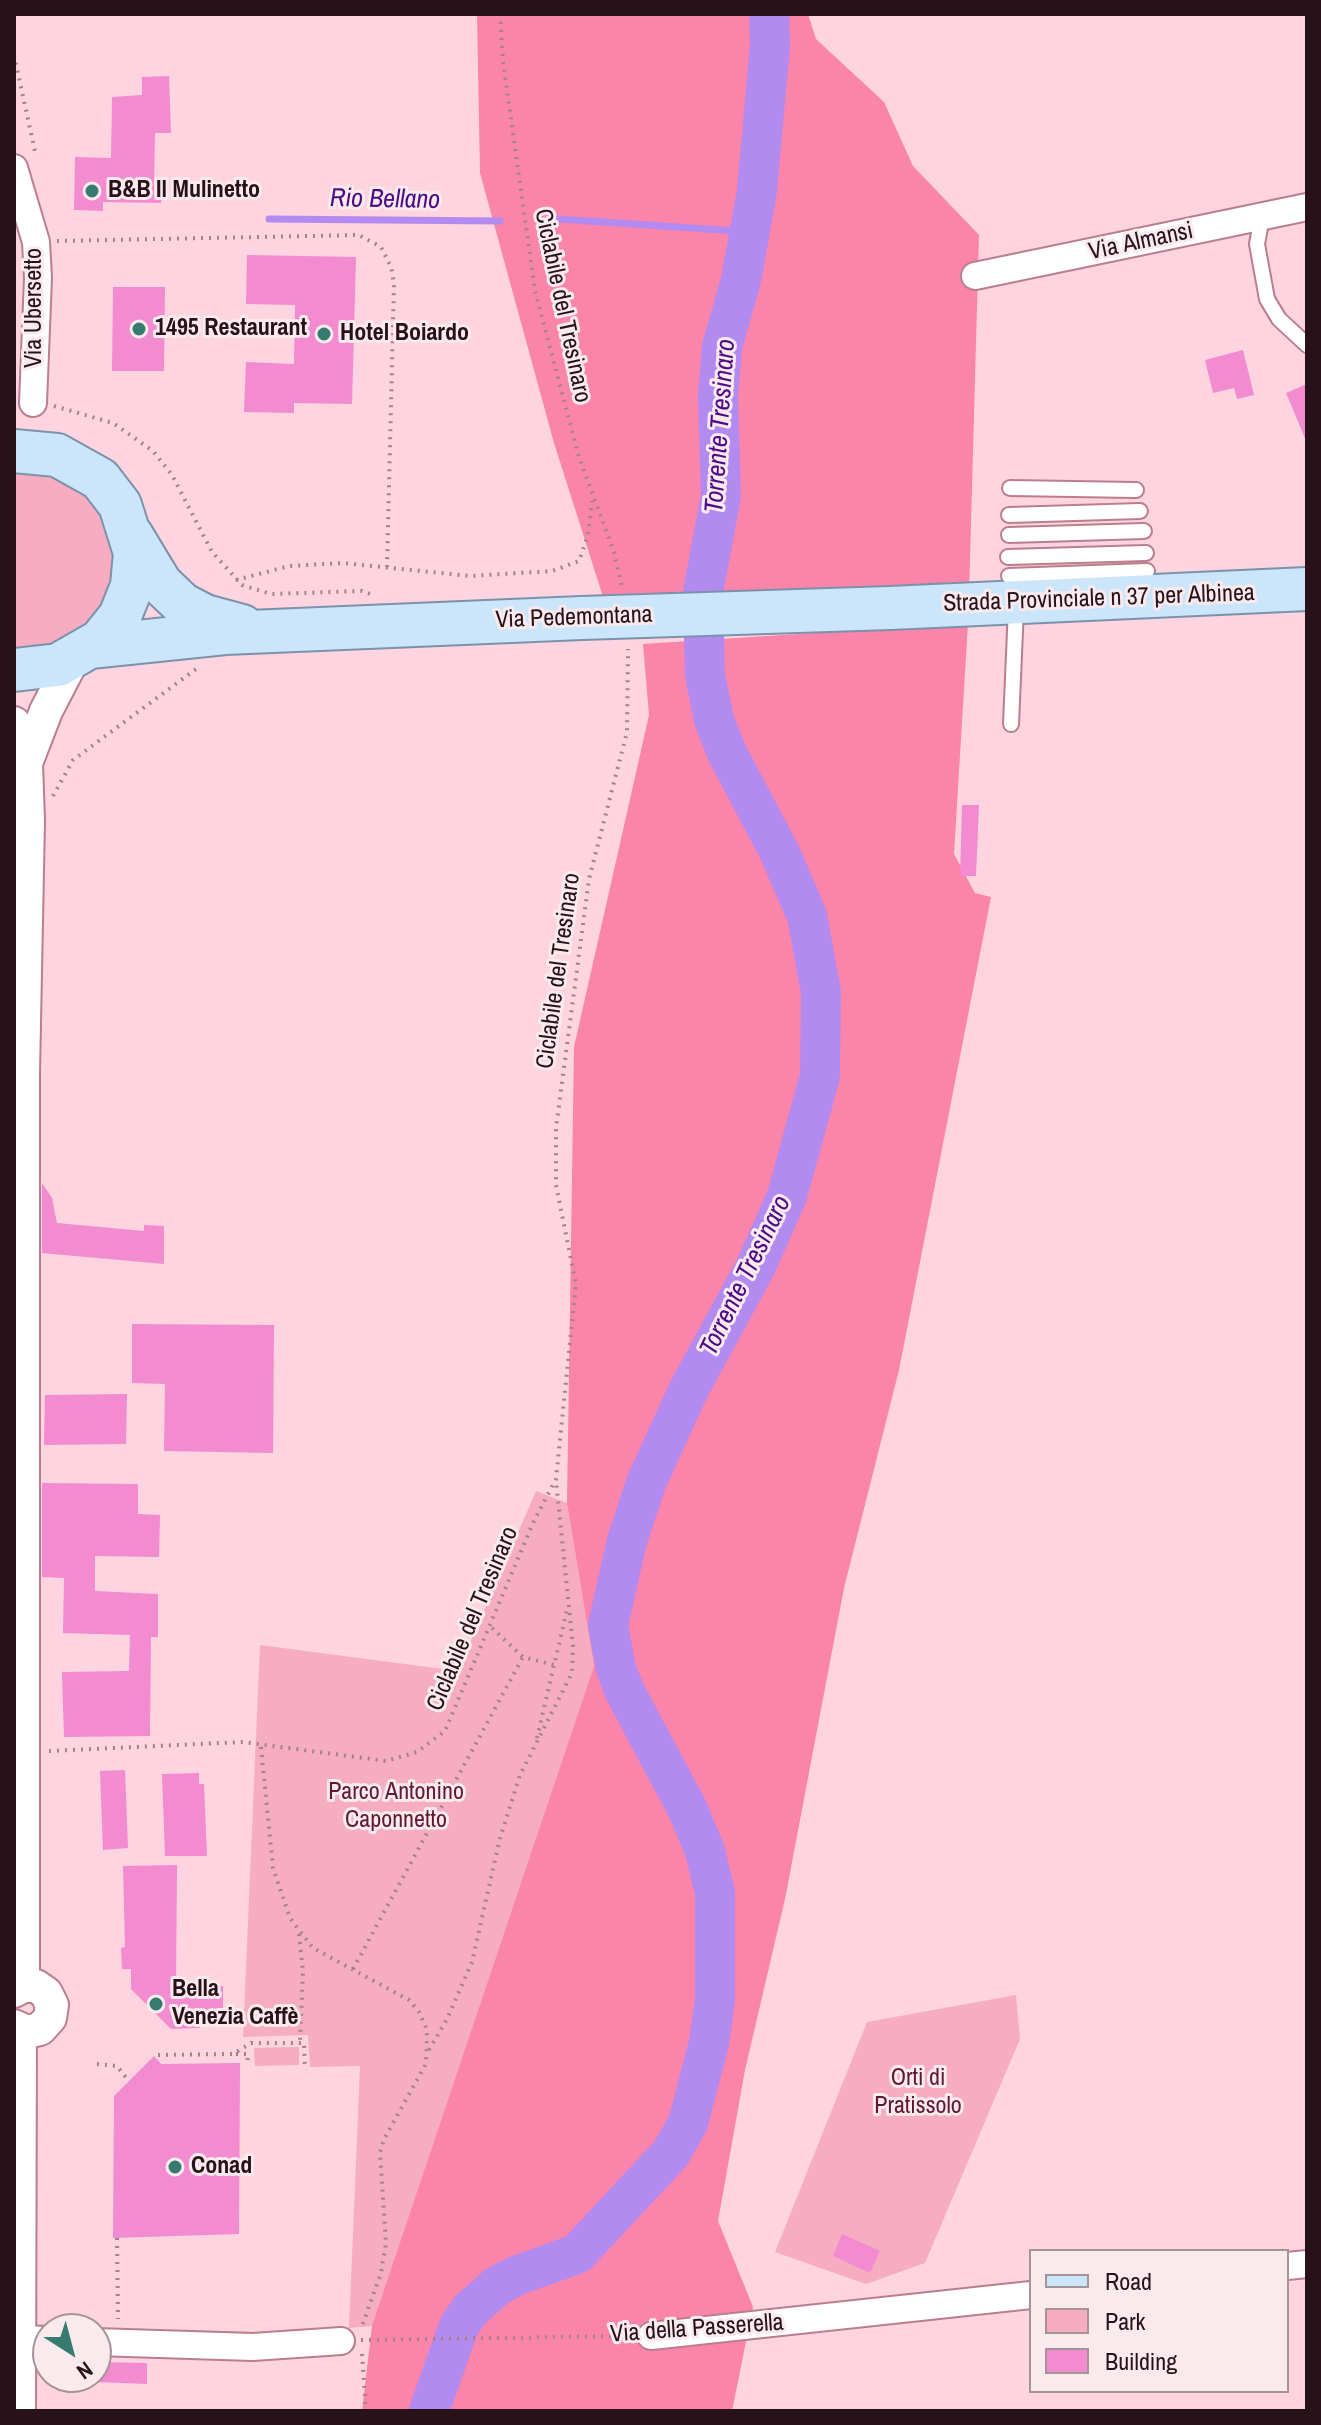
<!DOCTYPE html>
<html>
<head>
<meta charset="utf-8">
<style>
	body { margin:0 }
	#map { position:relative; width:1321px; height:2425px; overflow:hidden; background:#fdd4df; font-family:"Archivo Narrow",sans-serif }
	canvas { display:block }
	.frame { position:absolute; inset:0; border:16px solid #281118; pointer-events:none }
	.legend { position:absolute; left:1029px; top:2249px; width:260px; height:144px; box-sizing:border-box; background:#f8eaed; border:2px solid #a59398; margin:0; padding:10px 14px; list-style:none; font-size:24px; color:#281118 }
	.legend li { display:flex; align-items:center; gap:16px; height:40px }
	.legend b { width:40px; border:2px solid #a59398 }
	.north { position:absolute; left:32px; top:2313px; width:80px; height:80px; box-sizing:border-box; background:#f8eaed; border:2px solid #a59398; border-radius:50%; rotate:144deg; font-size:22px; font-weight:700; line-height:32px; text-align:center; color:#281118 }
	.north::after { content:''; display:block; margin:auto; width:28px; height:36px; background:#377b70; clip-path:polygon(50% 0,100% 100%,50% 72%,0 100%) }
</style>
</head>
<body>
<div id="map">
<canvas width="1321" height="2425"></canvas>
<div class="frame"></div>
<ul class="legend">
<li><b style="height:10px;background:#cbe6fb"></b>Road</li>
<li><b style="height:22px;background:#f6acc1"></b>Park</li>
<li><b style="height:22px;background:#f28bd0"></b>Building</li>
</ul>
<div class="north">N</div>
</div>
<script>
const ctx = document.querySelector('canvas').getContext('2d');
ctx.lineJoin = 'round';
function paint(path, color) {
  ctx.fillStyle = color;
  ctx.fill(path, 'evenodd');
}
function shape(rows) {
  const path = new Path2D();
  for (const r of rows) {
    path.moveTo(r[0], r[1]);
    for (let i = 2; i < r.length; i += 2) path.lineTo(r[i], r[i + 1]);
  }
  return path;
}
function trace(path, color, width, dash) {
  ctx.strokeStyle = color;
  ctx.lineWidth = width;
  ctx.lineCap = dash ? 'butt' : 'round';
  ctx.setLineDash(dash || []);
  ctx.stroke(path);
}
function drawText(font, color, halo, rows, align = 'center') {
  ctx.font = font + ' "Archivo Narrow",sans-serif';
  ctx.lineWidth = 6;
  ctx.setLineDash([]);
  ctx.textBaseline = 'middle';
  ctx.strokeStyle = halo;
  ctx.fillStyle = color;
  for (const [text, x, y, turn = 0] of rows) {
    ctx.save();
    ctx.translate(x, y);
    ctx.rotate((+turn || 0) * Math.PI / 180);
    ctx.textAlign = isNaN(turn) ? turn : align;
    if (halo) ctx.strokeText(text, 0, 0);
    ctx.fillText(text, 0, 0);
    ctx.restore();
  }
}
paint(shape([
	[14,467,41,468,90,493,116,542,110,597,75,639,14,653],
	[536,1491,567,1503,594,1666,377,2317,372,2326,349,2328,360,2066,310,2067,308,2035,243,2037,260,1645,458,1671],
	[1016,1995,1020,2039,925,2263,866,2284,775,2252,867,2022],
	[299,2047,299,2065,255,2066,254,2048]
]), '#f6acc1');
paint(shape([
	[477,14,808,14,816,39,884,102,913,166,979,235,969,595,605,603,554,443,480,173],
	[968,623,954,854,975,893,991,897,899,1370,844,1588,785,1899,745,2070,718,2221,753,2307,732,2411,362,2411,372,2326,594,1666,567,1503,574,1047,649,715,643,644]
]), '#fb84ab');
trace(shape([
	[269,219,500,221],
	[559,219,751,232]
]), '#b28af0', 7);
trace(shape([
	[429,2411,459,2326,470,2310,497,2286,518,2275,577,2254,671,2153,688,2123,709,2043,715,1999,715,1893,705,1851,687,1808,625,1692,616,1669,608,1625,627,1541,646,1483,689,1389,756,1266,787,1196,820,1076,821,992,807,916,779,851,727,753,714,720,705,675,703,592,721,496,718,396,722,347,741,280,757,191,770,45,769,14]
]), '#b28af0', 40);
paint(shape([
	[169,76,171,133,155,133,154,185,162,185,161,203,103,202,103,211,74,210,75,157,111,158,112,97,142,95,142,77],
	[247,255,356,257,352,404,294,403,294,413,244,412,246,362,294,364,295,305,246,304],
	[113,287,165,287,164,371,112,371],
	[1243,350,1254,395,1237,399,1234,388,1213,393,1205,360],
	[1307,384,1307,443,1286,393],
	[962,805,979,805,976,876,960,876],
	[42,1183,52,1198,57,1223,144,1231,144,1225,164,1226,164,1264,42,1253],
	[132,1324,274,1325,273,1453,164,1451,165,1384,132,1383],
	[127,1394,126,1444,44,1445,45,1395],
	[42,1483,138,1484,138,1514,160,1515,159,1557,95,1556,95,1591,158,1594,158,1637,151,1637,150,1736,64,1737,62,1672,129,1671,130,1635,63,1633,64,1578,42,1577],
	[125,1770,128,1848,103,1850,100,1771],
	[199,1773,199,1784,204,1784,207,1856,165,1856,162,1774],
	[177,1865,176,1987,223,1986,223,2015,199,2016,200,2028,171,2029,131,1989,131,1969,122,1969,121,1948,125,1947,123,1866],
	[154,2056,161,2064,240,2063,239,2234,113,2238,114,2096],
	[842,2234,880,2251,870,2273,833,2256],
	[96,2362,147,2363,147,2384,96,2382]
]), '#f28bd0');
const service = shape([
	[1262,217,1257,244,1267,299,1279,319,1307,345],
	[1010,488,1136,490],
	[1009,515,1140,511],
	[1009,535,1144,531],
	[1008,557,1146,553],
	[1009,576,1147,571],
	[1011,724,1016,608]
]);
const minor = shape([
	[14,168,36,242,38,278,33,403],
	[975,276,1307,207],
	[1287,2266,1307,2264],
	[651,2336,1031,2295],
	[20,2339,48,2340],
	[96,2342,253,2347,341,2341]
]);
const tertiary = shape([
	[14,723,26,763,28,820,23,1073,23,1986],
	[26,763,46,711,73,659],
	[14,1991,23,1986,36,1986,46,1993,52,2005,50,2018,40,2029,27,2032,14,2026],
	[19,2411,20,2030]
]);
const primary = shape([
	[14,451,57,455,100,479,120,505,135,553,132,586,120,616,100,641,58,665,14,670],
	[132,536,161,584,182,604,205,616,242,626],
	[890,608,1307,589],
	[90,647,225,633,582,618]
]);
trace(service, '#bb7e8f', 18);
trace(minor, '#bb7e8f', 30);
trace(tertiary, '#bb7e8f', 36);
trace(primary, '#7c91aa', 46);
trace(shape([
	[500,14,503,61,535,291,579,457,614,552,622,587],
	[14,55,36,156],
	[57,241,359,235,381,247,391,267,394,283,387,567],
	[54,406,113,423,153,451,172,475,212,552,242,585,271,594,362,591,373,595],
	[236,580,289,566,343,563,470,576,552,571,579,561,588,535,592,501],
	[53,796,73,760,196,669],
	[492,1628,523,1657,554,1665],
	[537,1738,567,1610],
	[261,1747,273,1868,290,1918,313,1948,409,2000,419,2012,427,2030,426,2064,384,2139,380,2153,386,2243,381,2273,361,2329],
	[49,1751,243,1742,386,1761,417,1752,445,1731,533,1523,556,1479,576,1284,556,1185,556,1128,589,879,627,732,628,649],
	[299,1934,303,1972,300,2043],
	[353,1969,523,1657],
	[429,2050,447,2019,472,1962,500,1838,520,1775,572,1673,573,1646,556,1481],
	[236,2054,248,2054,247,2065],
	[158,2055,233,2054,251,2043,304,2043,305,2070],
	[97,2064,117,2066,128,2080],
	[117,2238,118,2319],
	[361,2340,628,2336],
	[362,2354,366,2411]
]), '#a3828b', 4, [2, 6]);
trace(service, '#fff', 14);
trace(minor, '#fff', 26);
trace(tertiary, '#fff', 32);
trace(primary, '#cbe6fb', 42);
const primaryBridge = shape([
	[582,618,890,608]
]);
trace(primaryBridge, '#7c91aa', 46, []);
trace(primaryBridge, '#cbe6fb', 42);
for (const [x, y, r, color] of [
	[92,191,8,"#377b70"],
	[139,329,8,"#377b70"],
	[324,334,8,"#377b70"],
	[156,2004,8,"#377b70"],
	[175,2167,8,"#377b70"]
]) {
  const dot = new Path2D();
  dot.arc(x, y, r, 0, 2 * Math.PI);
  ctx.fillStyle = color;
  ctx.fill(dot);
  trace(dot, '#f8eaed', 3);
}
drawText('bold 24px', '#281118', '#f8eaed', [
	["B&B Il Mulinetto",108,191],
	["1495 Restaurant",155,329],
	["Hotel Boiardo",340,334],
	["Bella",172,1990],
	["Venezia Caffè",172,2018],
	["Conad",191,2167]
], 'left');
drawText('24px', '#281118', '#f8eaed', [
	["Via Almansi",1141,242,-12],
	["Ciclabile del Tresinaro",562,306,78],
	["Via Ubersetto",35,308,-90],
	["Strada Provinciale n 37 per Albinea",1099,599,-2],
	["Via Pedemontana",574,618,-2],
	["Ciclabile del Tresinaro",559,971,-82],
	["Ciclabile del Tresinaro",473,1619,-67],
	["Via della Passerella",697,2329,-4]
]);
drawText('24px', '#611834', '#f8eaed', [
	["Parco Antonino",396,1793],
	["Caponnetto",396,1821],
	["Orti di",918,2079],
	["Pratissolo",918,2107]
]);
drawText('italic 26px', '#4e0a87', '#f8eaed', [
	["Rio Bellano",385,200,1],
	["Torrente Tresinaro",721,426,-86],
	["Torrente Tresinaro",746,1276,-64]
]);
</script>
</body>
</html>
